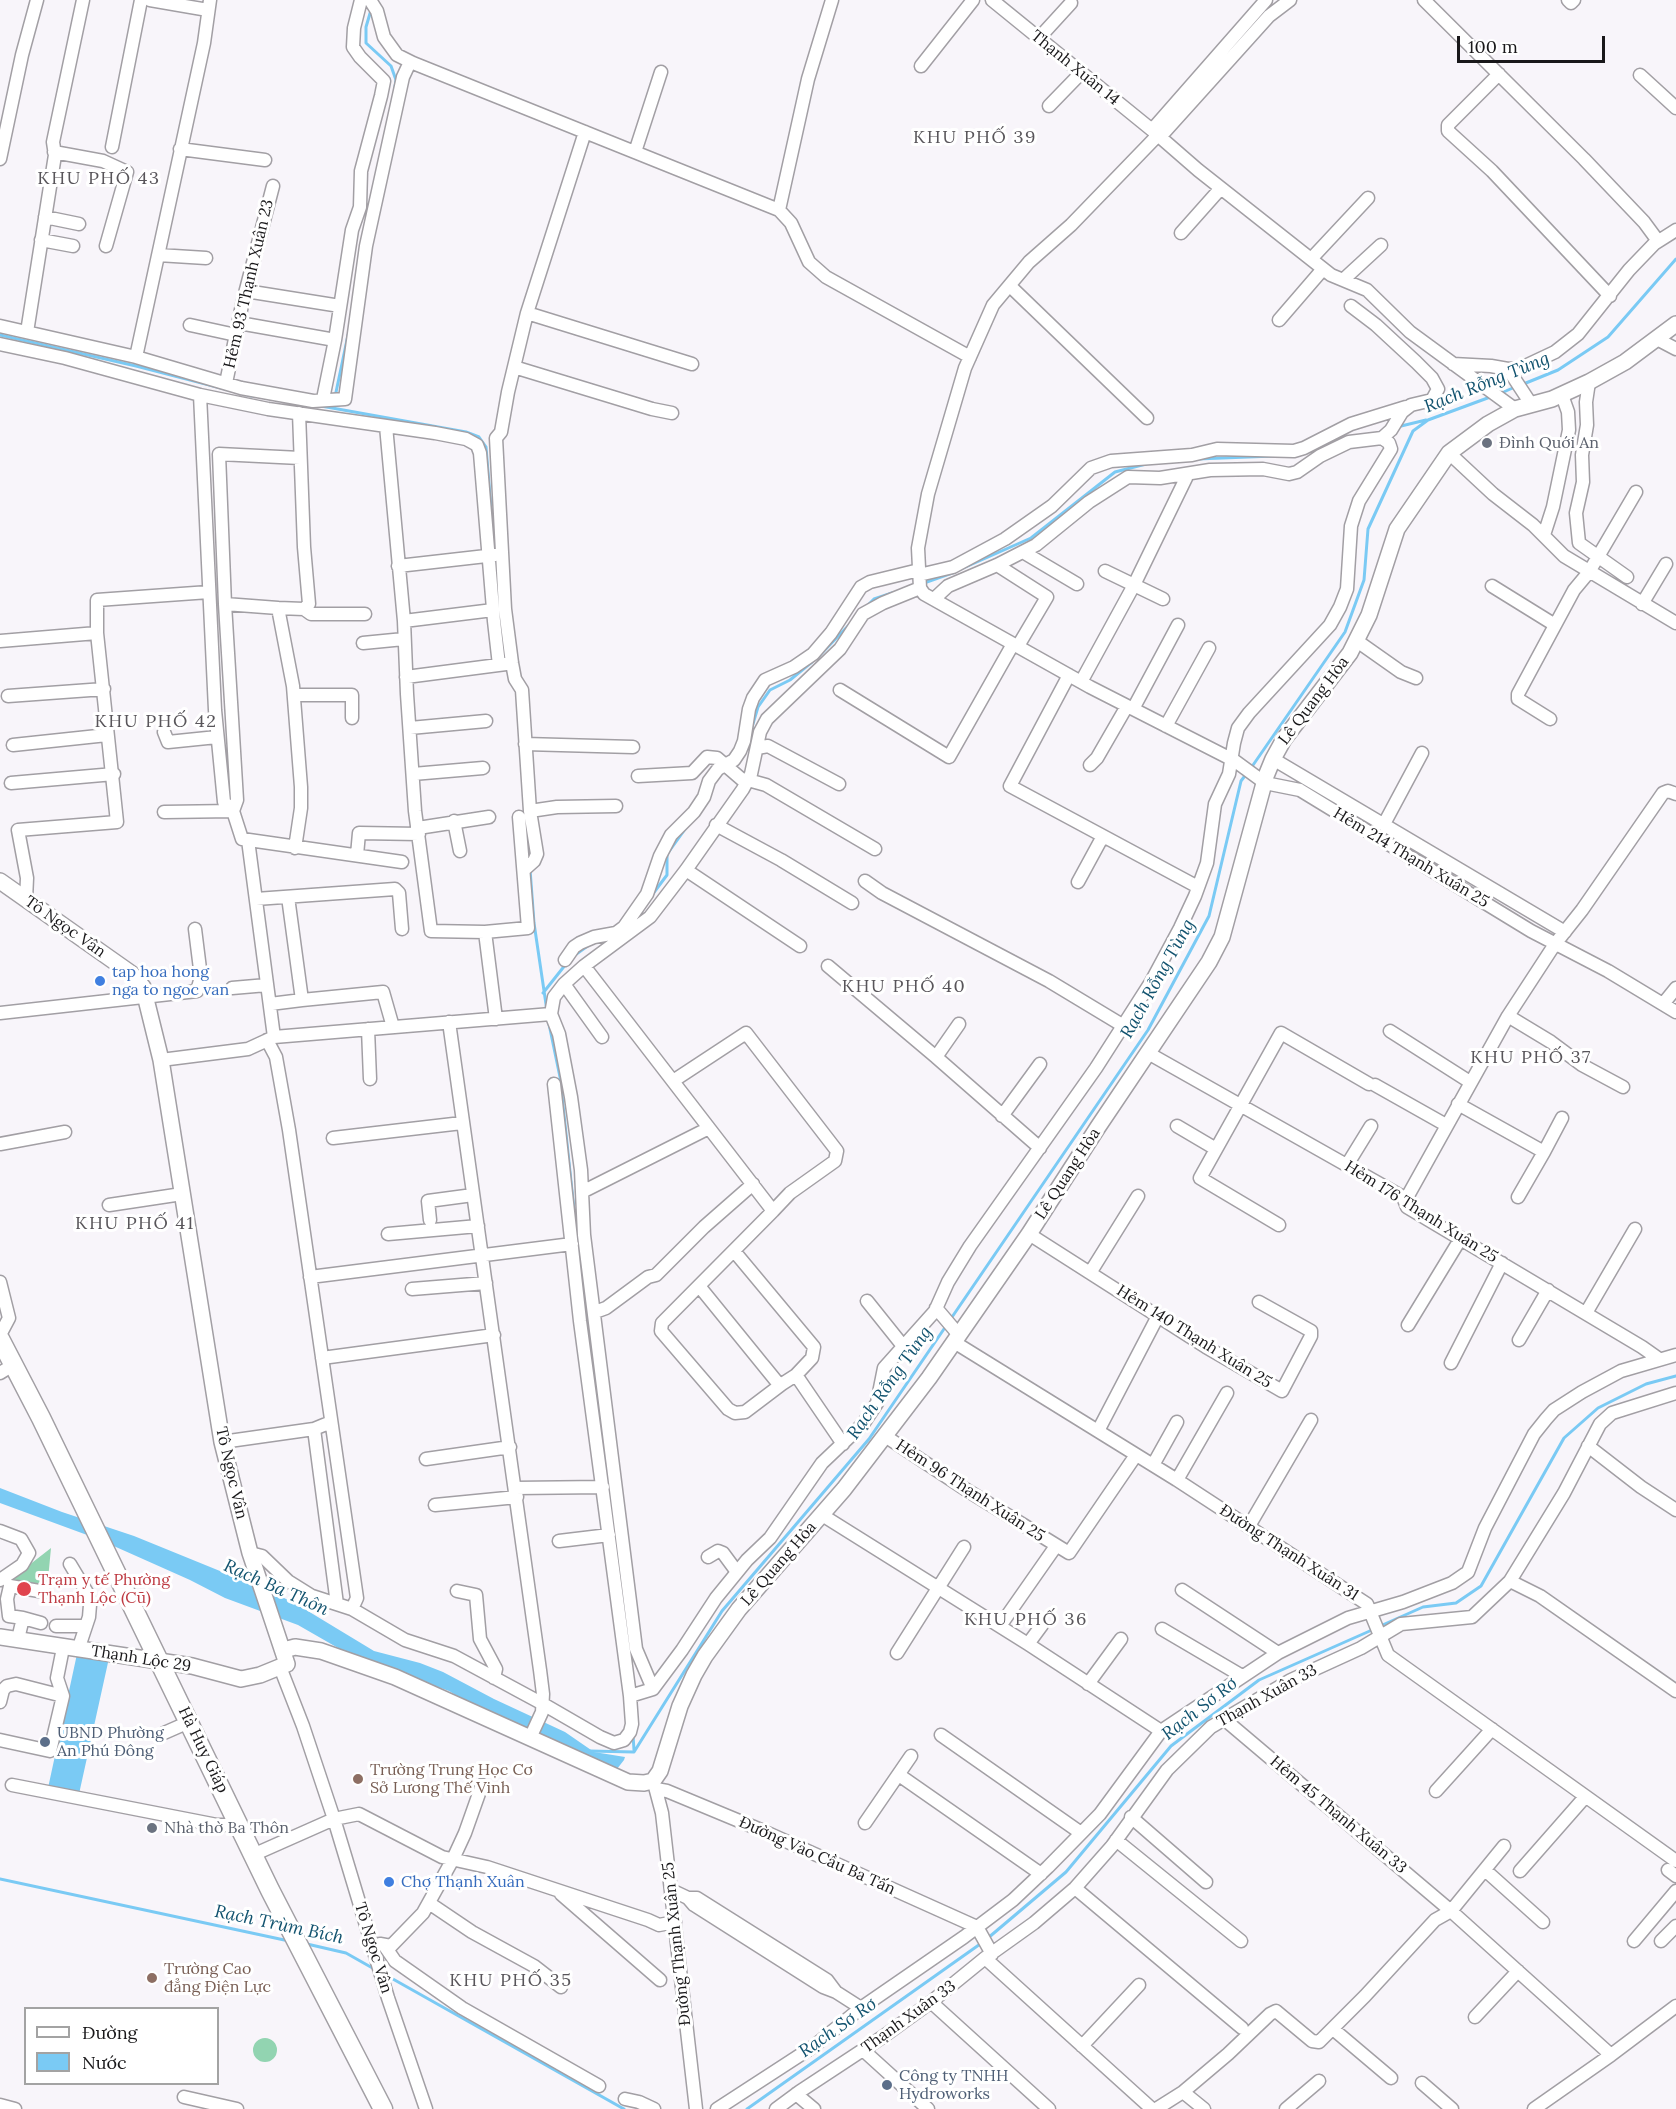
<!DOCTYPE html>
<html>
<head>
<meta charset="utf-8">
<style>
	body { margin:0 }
	#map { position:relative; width:1676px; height:2109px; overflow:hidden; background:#f8f5fa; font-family:Lora,serif }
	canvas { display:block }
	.legend { position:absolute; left:24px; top:2007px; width:195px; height:78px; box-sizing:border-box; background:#fff; border:2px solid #a3a3a3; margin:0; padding:8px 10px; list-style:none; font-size:18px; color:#19181a }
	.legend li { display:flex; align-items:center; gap:12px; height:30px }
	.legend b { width:30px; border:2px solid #a3a3a3 }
	.scale { position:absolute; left:1457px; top:36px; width:148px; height:27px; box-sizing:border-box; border:3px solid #19181a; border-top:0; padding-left:8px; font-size:18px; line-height:21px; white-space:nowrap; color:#19181a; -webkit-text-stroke:4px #fff; paint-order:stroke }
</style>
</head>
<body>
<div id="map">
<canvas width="1676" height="2109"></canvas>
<ul class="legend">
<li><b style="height:8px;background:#fff"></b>Đường</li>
<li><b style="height:16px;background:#7acaf4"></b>Nước</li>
</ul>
<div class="scale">100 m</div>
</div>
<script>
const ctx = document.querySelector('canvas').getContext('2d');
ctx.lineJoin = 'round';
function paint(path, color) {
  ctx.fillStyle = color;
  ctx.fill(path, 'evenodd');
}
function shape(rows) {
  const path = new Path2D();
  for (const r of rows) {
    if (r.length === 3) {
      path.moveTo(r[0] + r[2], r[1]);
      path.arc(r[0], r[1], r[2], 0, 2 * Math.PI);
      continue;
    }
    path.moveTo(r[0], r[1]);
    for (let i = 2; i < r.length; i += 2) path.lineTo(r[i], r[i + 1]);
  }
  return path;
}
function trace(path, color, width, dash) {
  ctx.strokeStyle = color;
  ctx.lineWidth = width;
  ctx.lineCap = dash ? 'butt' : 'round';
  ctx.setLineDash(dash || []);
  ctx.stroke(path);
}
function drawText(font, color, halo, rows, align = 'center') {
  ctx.font = font + ' Lora,serif';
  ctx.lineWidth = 6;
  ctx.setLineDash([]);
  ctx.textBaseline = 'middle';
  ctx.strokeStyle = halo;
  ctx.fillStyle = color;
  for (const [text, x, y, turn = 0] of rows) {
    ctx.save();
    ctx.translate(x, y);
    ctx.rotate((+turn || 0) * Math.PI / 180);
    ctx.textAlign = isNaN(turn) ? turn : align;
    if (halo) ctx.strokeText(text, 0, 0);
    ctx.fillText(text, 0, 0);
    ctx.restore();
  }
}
paint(shape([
	[51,1548,47,1590,6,1583],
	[265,2050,12]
]), '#92d4b1');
paint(shape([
	[0,1488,62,1512,134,1536,274,1593,298,1605,374,1651,420,1663,443,1672,494,1699,565,1732,594,1752,625,1757,624,1760,617,1769,487,1714,449,1691,352,1656,298,1625,225,1598,190,1580,98,1539,0,1503],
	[77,1654,109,1658,79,1794,48,1788]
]), '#7acaf4');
trace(shape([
	[371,10,366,27,366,43,391,66,396,80,395,87],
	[0,335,136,366,252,396],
	[1521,385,1558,370,1608,337,1676,259],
	[1499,394,1515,387],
	[335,397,348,335],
	[321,406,466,432,479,437,486,447,492,521],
	[1397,427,1426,420],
	[1316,448,1333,444],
	[1197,459,1274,456],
	[961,569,1031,538,1115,472,1146,464],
	[924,583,955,572],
	[867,606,874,599,892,593],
	[500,617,505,655],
	[819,656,850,624],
	[752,727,758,707,770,690,790,680,812,662],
	[1251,768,1345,632,1364,580,1368,529,1413,431,1428,420,1493,396],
	[526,824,529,860],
	[530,869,534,923,547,1011],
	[652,895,667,875,667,854,685,829],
	[575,955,589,945],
	[543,993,566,964],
	[549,1024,560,1077,580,1267],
	[950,1320,1148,1030,1209,916,1241,781,1247,773],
	[1378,1627,1423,1607,1456,1603,1481,1586,1564,1438,1598,1408,1646,1384,1676,1376],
	[633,1735,634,1750],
	[590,1751,634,1752],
	[634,1752,722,1611,869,1439,946,1326],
	[0,1879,289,1941],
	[988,1938,1066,1872,1171,1746,1259,1680,1372,1630],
	[307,1944,346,1953,376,1970],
	[384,1974,624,2109],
	[747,2109,983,1942]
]), '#7acaf4', 3);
const minor = shape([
	[150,0,208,10],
	[370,0,377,11,384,37,397,55,413,63,779,210,791,223,809,262,826,277,970,357],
	[992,0,1152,130,1198,170,1331,275,1367,290,1410,332,1515,409],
	[1424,0,1584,159,1644,222,1658,241],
	[1568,0,1571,3,1574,0],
	[1039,38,1071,3],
	[921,66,973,0],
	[1499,74,1448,125,1448,131,1492,171,1610,296],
	[1640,75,1676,108],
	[1049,106,1081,73],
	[1152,130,1266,0],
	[1158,135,1071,225,1029,262,993,305,965,368,928,494,918,548,920,588,924,594,1090,687,1235,761,1265,783,1300,790,1531,931,1608,971,1676,1012],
	[1160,137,1269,16,1290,0],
	[112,147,141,0],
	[180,149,265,160],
	[54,152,103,161,127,172,106,246],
	[635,152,661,72],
	[0,159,22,55,37,0],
	[779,210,808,79,832,0],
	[45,217,79,224],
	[1181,233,1221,188],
	[41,240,73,246],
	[158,255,206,258],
	[1311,259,1368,198],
	[1343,280,1381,245],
	[1010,286,1147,418],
	[246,291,340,306],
	[527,313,692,364],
	[1279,320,1323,269],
	[239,323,335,340],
	[190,325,236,335],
	[0,326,136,357,241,388,313,401,345,399,366,246,403,77,410,62],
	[27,332,55,155,53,142,83,0],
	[1657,339,1676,349],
	[0,344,65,358,200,395,268,409,435,433,466,439,477,445,480,453,494,621,499,665],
	[136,357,204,43,210,0],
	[1453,364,1491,366,1508,369,1531,404],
	[514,367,652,409,672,413],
	[1508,369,1521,368,1555,352,1578,334,1629,270,1654,244,1676,230],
	[1589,382,1586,402,1587,425,1582,455,1583,482,1576,513,1579,543,1627,577],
	[226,383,242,305,273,186],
	[200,395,215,710,224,802,233,811,242,839,402,862],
	[323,399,335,340,352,230,360,207,361,171,381,96,384,81,360,57,353,47,354,28,361,0],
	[386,426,404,621,407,694,415,811,431,931,485,932],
	[1449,453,1493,494,1533,525,1564,556,1676,623],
	[1544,535,1553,507,1569,430,1568,412,1562,395],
	[1023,552,1077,584],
	[997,565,1047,597,1018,646],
	[398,566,495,555],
	[1105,571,1163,599],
	[919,575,953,567,1005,539,1052,506,1091,468,1111,461,1192,455,1217,449,1294,451,1304,448,1351,424,1406,407],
	[1492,586,1555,625],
	[934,599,948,586,997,565,1036,545,1089,502,1128,477,1160,478,1210,470,1263,469,1289,474,1297,472,1320,456,1349,442,1382,438,1391,430,1402,412,1411,405,1432,400,1438,389,1432,378,1416,362,1376,325,1351,306],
	[225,604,278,608],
	[1642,604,1666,564],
	[304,609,311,614,365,614],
	[404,621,493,610],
	[0,641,97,633],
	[1357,641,1401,672,1416,678],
	[363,643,404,639],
	[1069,675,1010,786,1198,887],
	[406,677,506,664],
	[1081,682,1134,585,1188,474],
	[840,690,949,757,1013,644],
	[294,695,352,695,352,718],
	[8,696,104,689],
	[1133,709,1178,625],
	[1550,719,1518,699,1518,694,1574,590,1589,572,1636,492],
	[1166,726,1209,648],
	[410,728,486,721],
	[164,732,168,742,217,737],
	[525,744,633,747],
	[13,745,107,735],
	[757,748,768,746,839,784],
	[1273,759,1565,932],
	[1090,765,1097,758,1127,706],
	[413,774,483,768],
	[638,776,692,773,707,757,717,758,746,783],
	[748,780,766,785,875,849],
	[11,783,114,774],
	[233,811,237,800,225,604,219,454,300,458],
	[530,811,557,807,616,806],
	[164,812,233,811],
	[454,821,460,851],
	[1384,824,1422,753],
	[716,825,781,860,852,903],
	[418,828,489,817],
	[248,840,274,1037],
	[295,848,301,808,301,787,293,686,278,608,304,609,309,604,304,547,299,413],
	[357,855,359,833,419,834],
	[525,869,534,861,537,854,530,811,522,690,515,679,512,663,505,609,496,438,501,432,508,392,527,313,585,132],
	[686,870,800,946],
	[865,881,882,893,1049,981,1122,1025],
	[1078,882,1103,836],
	[256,899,395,889,399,893,402,929],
	[26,900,27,878,18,830,117,822,97,633,97,600,209,592],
	[565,960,574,947,580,943,594,937,616,933,624,927,647,894,660,856,671,835,694,812,704,797,709,781,718,769,734,760,740,751,744,741,749,709,753,698,765,680,794,667,813,654,831,633,861,587,870,582,919,570],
	[584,966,773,1211,662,1323,661,1331,728,1409,735,1413,745,1412,782,1384],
	[828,966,936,1057],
	[564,984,602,1037],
	[232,988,267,985],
	[302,1000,383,992,393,1027],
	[270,1004,302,1000,288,897],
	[1663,1004,1676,988],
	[0,1013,197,991,201,977,195,929],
	[551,1014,559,1034,571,1097,581,1170,584,1235,636,1649,653,1689],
	[1508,1016,1551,1042,1582,1065,1623,1087],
	[496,1019,485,932,528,928,519,817],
	[449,1022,540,1670,543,1694,542,1712,530,1738],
	[959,1024,936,1057,1040,1148],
	[368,1029,370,1079],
	[1390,1031,1470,1082],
	[267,1040,276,1057,289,1130,357,1598,352,1609],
	[1148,1053,1403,1197,1407,1207,1642,1347,1659,1359],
	[161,1060,248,1049,274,1037,551,1014,554,997,564,984,584,966,650,917,686,870,743,789,751,774,760,732,767,719,840,649,863,614,883,603,920,588],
	[673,1081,746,1033,837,1151,835,1161,790,1193,773,1211],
	[1375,1085,1446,1125],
	[1458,1104,1544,1152,1562,1118],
	[1002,1116,1040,1064],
	[1177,1126,1216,1149],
	[333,1138,462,1123],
	[0,1144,65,1132],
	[1347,1165,1371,1126],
	[582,1192,709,1128],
	[1518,1197,1544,1152],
	[1405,1201,1508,1016,1555,944,1582,910,1663,793,1668,791,1676,794],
	[109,1205,182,1194],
	[430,1220,428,1201,473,1195],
	[1279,1225,1200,1178,1281,1033,1369,1084],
	[388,1234,478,1226],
	[1029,1234,1206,1347,1282,1391,1311,1336,1311,1331,1259,1302],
	[1090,1273,1138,1196],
	[310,1277,572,1244],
	[0,1282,9,1318,0,1335],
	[699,1286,777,1382,782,1384,796,1375,812,1358,814,1347,734,1251],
	[412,1289,486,1283],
	[867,1301,903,1346],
	[936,1308,959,1335],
	[595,1312,606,1308,648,1277,656,1275,704,1227,753,1184],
	[1586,1313,1635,1229],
	[1408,1325,1461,1238],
	[1519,1340,1548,1290],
	[954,1342,1177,1480,1367,1604,1388,1655,1676,1861],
	[322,1358,494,1335],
	[1451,1363,1502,1263],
	[0,1373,13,1365],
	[796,1375,843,1444],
	[314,1429,337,1604],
	[1098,1431,1158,1316],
	[885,1436,965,1489,1069,1553,1136,1455],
	[222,1442,314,1429,331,1422],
	[1588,1446,1641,1487,1676,1510],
	[426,1459,510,1447],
	[1153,1465,1177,1422],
	[1177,1480,1227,1393],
	[515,1488,603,1487],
	[435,1505,517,1497],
	[822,1515,1028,1644,1161,1731],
	[1249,1526,1311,1420],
	[0,1531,21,1539,29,1553,22,1565,0,1580],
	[559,1541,609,1535],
	[250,1553,262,1556,288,1581,312,1596,352,1609,405,1640,454,1656,543,1704,600,1737,614,1743,624,1740,630,1732,632,1724,630,1696,580,1321,554,1084],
	[708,1557,718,1551,723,1553,737,1572],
	[70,1564,88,1594,90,1605,89,1617,78,1650],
	[1510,1581,1540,1596,1676,1691],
	[1182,1590,1278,1653],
	[457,1591,476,1595,480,1639,496,1669,494,1678],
	[23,1618,9,1616,7,1599,10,1586,45,1592],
	[56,1626,85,1626],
	[1000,1626,1056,1546],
	[1162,1629,1242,1676],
	[18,1639,23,1618,41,1623],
	[1028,1644,1042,1625],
	[897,1653,964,1547],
	[280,1667,303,1726,334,1819,388,1998,426,2109],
	[1088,1684,1121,1639],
	[630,1696,653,1689,682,1650,716,1598,747,1560,770,1538,822,1463,863,1424,877,1403,884,1368,935,1311,948,1282,970,1246,1096,1068,1151,982,1180,928,1195,896,1207,863,1215,804,1229,774,1234,743,1238,728,1249,713,1330,625,1340,607,1347,589,1351,526,1359,501,1391,449,1389,443,1382,438],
	[0,1702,3,1690,7,1686,16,1684,63,1696],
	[1224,1719,1451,1911,1611,2055,1676,2006],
	[164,1733,189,1722],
	[941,1735,1081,1833],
	[0,1740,50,1751,63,1696,57,1678,63,1648],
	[899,1775,1041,1874],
	[654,1783,662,1813,696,2109],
	[12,1785,217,1825,241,1825],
	[656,1789,667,1791,761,1830,977,1927,992,1954],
	[1436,1791,1492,1729],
	[1131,1817,1206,1882],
	[865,1823,911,1756],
	[1116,1840,1241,1941],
	[255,1854,334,1819,359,1814,442,1857,487,1867,648,1920,659,1925,675,1922],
	[1485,1870,1543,1922],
	[1668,1870,1676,1876],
	[1520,1871,1585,1797],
	[1075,1888,1242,2028],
	[671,1890,688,1898,697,1898,827,1980,836,1992,823,1987,694,1905,688,1898],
	[561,1894,660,1980],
	[429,1903,472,1932,534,1966,561,1987],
	[1634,1941,1676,1891],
	[1661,1941,1676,1926],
	[380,1944,391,1946,423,1913,453,1859,465,1833,482,1785],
	[384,1945,395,1961,462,2008,599,2086],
	[985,1958,1152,2109],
	[836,1992,861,2008],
	[931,2002,1049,2109],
	[1475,2017,1518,1971],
	[1333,2029,1391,2078],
	[1082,2046,1139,1985],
	[863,2050,928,2109],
	[1422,2083,1452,2109],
	[1183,2092,1204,2109],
	[796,2094,814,2109],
	[184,2097,237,2109],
	[625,2099,639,2102,654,2109],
	[0,2105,15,2109],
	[717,2109,814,2046,861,2008,964,1937,1013,1900,1048,1867,1100,1814,1161,1731,1278,1653,1348,1618,1403,1602,1452,1583,1468,1572,1485,1528,1534,1434,1546,1419,1554,1410,1582,1392,1621,1371,1676,1355],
	[776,2109,799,2092,884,2036,931,2002,985,1958,1034,1923,1075,1888,1112,1846,1167,1770,1211,1727,1291,1680,1361,1648,1401,1624,1472,1617,1510,1581,1564,1493,1600,1424,1612,1413,1676,1393],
	[1156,2109,1183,2092,1228,2054,1270,2014,1276,2011,1312,2041,1319,2042,1365,1996,1435,1920,1451,1911,1504,1846],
	[1286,2109,1319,2081],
	[1534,2109,1611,2055]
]);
const tertiary = shape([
	[0,881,132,974,143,987,161,1060,222,1442,250,1553,287,1664,260,1675,241,1679,192,1666,0,1637],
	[284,1650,295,1647,321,1651,395,1677,628,1782,644,1783,653,1781,660,1771,680,1706,694,1675,705,1656,739,1609,844,1489,929,1378,1029,1234,1098,1127,1209,962,1222,937,1266,776,1273,759,1284,739,1350,653,1369,615,1397,529,1449,453,1488,424,1515,409,1552,399,1589,382,1625,362,1676,324]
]);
const primary = shape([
	[0,1339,41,1418,270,1890,383,2109]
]);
trace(minor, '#a29fa4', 15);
trace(tertiary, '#a29fa4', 18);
trace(primary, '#a29fa4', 21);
trace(minor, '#fff', 12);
trace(tertiary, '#fff', 15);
trace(primary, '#fff', 18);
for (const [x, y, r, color] of [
	[1487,443,6,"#6b7280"],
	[100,981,6,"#3f7fe0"],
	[24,1589,8,"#e0444e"],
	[45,1742,6,"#5c6f8a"],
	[358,1779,6,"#8d6e63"],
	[152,1828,6,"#6b7280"],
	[389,1882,6,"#3f7fe0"],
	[152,1978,6,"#8d6e63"],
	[887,2085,6,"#5c6f8a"]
]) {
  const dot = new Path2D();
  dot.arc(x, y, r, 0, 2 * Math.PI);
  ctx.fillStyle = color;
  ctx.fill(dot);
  trace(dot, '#fff', 2);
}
drawText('16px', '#19181a', '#fff', [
	["Thạnh Xuân 14",1075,68,39],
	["Hẻm 93 Thạnh Xuân 23",249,284,-77],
	["Lê Quang Hòa",1314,701,-53],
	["Hẻm 214 Thạnh Xuân 25",1411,858,31],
	["Tô Ngọc Vân",65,927,35],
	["Lê Quang Hòa",1068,1174,-57],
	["Hẻm 176 Thạnh Xuân 25",1421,1212,32],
	["Hẻm 140 Thạnh Xuân 25",1194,1337,32],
	["Tô Ngọc Vân",231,1473,77],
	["Hẻm 96 Thạnh Xuân 25",970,1491,33],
	["Đường Thạnh Xuân 31",1289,1553,33],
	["Lê Quang Hòa",779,1564,-49],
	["Thạnh Lộc 29",141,1659,9],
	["Thạnh Xuân 33",1267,1696,-29],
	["Hà Huy Giáp",203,1750,64],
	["Hẻm 45 Thạnh Xuân 33",1338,1815,40],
	["Đường Vào Cầu Ba Tấn",817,1856,24],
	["Đường Thạnh Xuân 25",677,1944,-96],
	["Tô Ngọc Vân",373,1948,73],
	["Thạnh Xuân 33",909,2017,-36]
]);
drawText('16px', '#5b616d', '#fff', [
	["Đình Quới An",1499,443],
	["Nhà thờ Ba Thôn",164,1828]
], 'left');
drawText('16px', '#366cbe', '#fff', [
	["tap hoa hong",112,972],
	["nga to ngoc van",112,990],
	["Chợ Thạnh Xuân",401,1882]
], 'left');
drawText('16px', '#be3a42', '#fff', [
	["Trạm y tế Phường",38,1580],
	["Thạnh Lộc (Cũ)",38,1598]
], 'left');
drawText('16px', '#4e5e75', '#fff', [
	["UBND Phường",57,1733],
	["An Phú Đông",57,1751],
	["Công ty TNHH",899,2076],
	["Hydroworks",899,2094]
], 'left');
drawText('16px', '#785e54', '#fff', [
	["Trường Trung Học Cơ",370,1770],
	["Sở Lương Thế Vinh",370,1788],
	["Trường Cao",164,1969],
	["đẳng Điện Lực",164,1987]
], 'left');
ctx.letterSpacing = '1.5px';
drawText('18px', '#58555a', '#fff', [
	["KHU PHỐ 39",975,138],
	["KHU PHỐ 43",99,179],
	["KHU PHỐ 42",156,722],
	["KHU PHỐ 40",904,987],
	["KHU PHỐ 37",1531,1058],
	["KHU PHỐ 41",135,1224],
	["KHU PHỐ 36",1026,1620],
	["KHU PHỐ 35",511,1981]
]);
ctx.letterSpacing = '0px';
drawText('italic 18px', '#12536f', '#fff', [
	["Rạch Rỗng Tùng",1487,383,-22],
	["Rạch Rỗng Tùng",1158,979,-61],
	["Rạch Rỗng Tùng",890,1383,-55],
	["Rạch Ba Thôn",276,1588,24],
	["Rạch Sơ Rơ",1200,1709,-38],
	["Rạch Trùm Bích",279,1925,12],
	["Rạch Sơ Rơ",838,2028,-35]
]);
</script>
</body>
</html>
